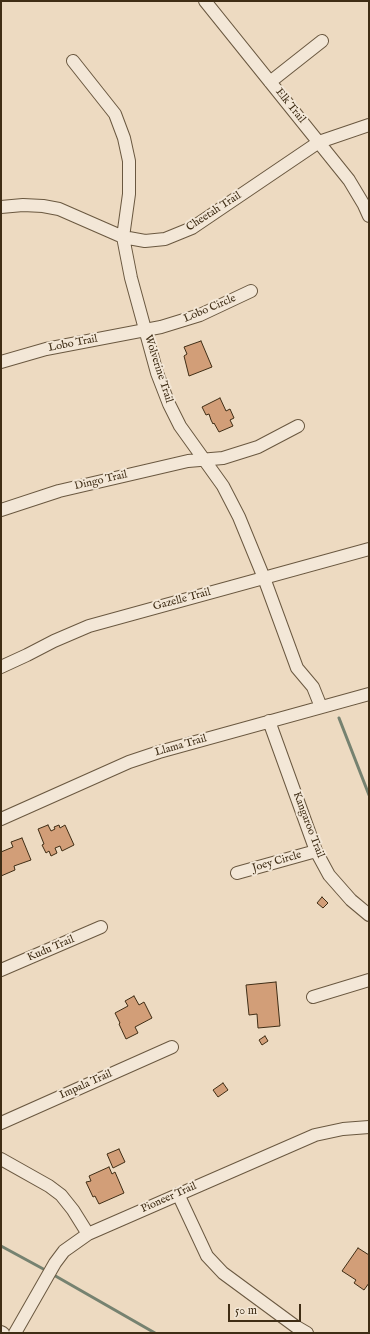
<!DOCTYPE html>
<html>
<head>
<meta charset="utf-8">
<style>
	body { margin:0 }
	#map { position:relative; width:370px; height:1334px; overflow:hidden; background:#eddac1; font-family:"IM FELL English",serif }
	canvas { display:block }
	.frame { position:absolute; inset:0; border:2px solid #3f2d15; pointer-events:none }
	.scale { position:absolute; left:228px; top:1304px; width:73px; height:18px; box-sizing:border-box; border:2px solid #3f2d15; border-top:0; padding-left:5px; font-size:12px; line-height:14px; white-space:nowrap; color:#3f2d15; -webkit-text-stroke:3px #f3e7d7; paint-order:stroke }
</style>
</head>
<body>
<div id="map">
<canvas width="370" height="1334"></canvas>
<div class="frame"></div>
<div class="scale">50 m</div>
</div>
<script>
const ctx = document.querySelector('canvas').getContext('2d');
ctx.lineJoin = 'round';
function shape(rows) {
  const path = new Path2D();
  for (const r of rows) {
    path.moveTo(r[0], r[1]);
    for (let i = 2; i < r.length; i += 2) path.lineTo(r[i], r[i + 1]);
  }
  return path;
}
function trace(path, color, width, dash) {
  ctx.strokeStyle = color;
  ctx.lineWidth = width;
  ctx.lineCap = dash ? 'butt' : 'round';
  ctx.setLineDash(dash || []);
  ctx.stroke(path);
}
function paint(path, color) {
  ctx.fillStyle = color;
  ctx.fill(path, 'evenodd');
}
function drawText(font, color, halo, rows, align = 'center') {
  ctx.font = font + ' "IM FELL English",serif';
  ctx.lineWidth = 4;
  ctx.setLineDash([]);
  ctx.textBaseline = 'middle';
  ctx.strokeStyle = halo;
  ctx.fillStyle = color;
  for (const [text, x, y, turn = 0] of rows) {
    ctx.save();
    ctx.translate(x, y);
    ctx.rotate((+turn || 0) * Math.PI / 180);
    ctx.textAlign = isNaN(turn) ? turn : align;
    if (halo) ctx.strokeText(text, 0, 0);
    ctx.fillText(text, 0, 0);
    ctx.restore();
  }
}
trace(shape([
	[339,718,369,795],
	[1,1246,47,1271],
	[52,1274,155,1333]
]), '#768270', 3);
const building = shape([
	[201,341,212,367,189,376,184,356,187,354,184,347,201,341],
	[220,398,226,411,230,409,234,418,230,420,233,426,219,432,214,423,213,424,211,420,209,414,206,415,202,407,220,398],
	[48,825,51,831,55,829,54,827,59,825,60,828,65,825,74,845,62,851,60,846,55,848,57,853,51,856,49,851,46,853,42,845,44,844,38,829,48,825],
	[22,838,31,860,14,866,15,870,1,876,1,852,13,847,11,842,22,838],
	[322,897,328,903,323,908,317,903,322,897],
	[276,982,280,1026,258,1028,257,1014,249,1015,246,985,276,982],
	[134,996,139,1005,144,1002,152,1018,135,1027,138,1033,126,1039,119,1024,120,1023,115,1013,128,1006,125,1001,134,996],
	[265,1036,268,1041,262,1045,259,1040,265,1036],
	[223,1083,228,1090,218,1097,213,1090,223,1083],
	[119,1149,125,1162,113,1168,107,1154,119,1149],
	[109,1167,112,1174,115,1172,124,1193,99,1204,95,1196,93,1197,86,1182,91,1181,89,1176,109,1167],
	[358,1248,369,1255,369,1283,364,1290,354,1283,356,1280,342,1271,358,1248]
]);
paint(building, '#d29e78');
trace(building, '#3f2d15', 1);
const minor = shape([
	[205,1,349,180,364,205,369,216],
	[73,61,115,114,124,138,129,161,129,194,123,237,131,278,157,373,169,404,180,426,223,486,239,517,264,578,297,668,313,687,321,707],
	[270,82,322,41],
	[1,207,23,205,43,206,59,209,123,237,145,241,165,239,192,228,319,142,369,125],
	[1,362,46,349,161,327,200,315,251,291],
	[1,510,59,491,188,461,223,458,258,447,298,426],
	[1,667,27,655,54,641,89,626,369,549],
	[269,721,316,851,329,875,351,900,369,915],
	[1,819,129,762,159,752,369,694],
	[237,873,316,851],
	[1,970,101,927],
	[313,997,369,980],
	[1,1123,172,1047],
	[1,1159,49,1186,61,1195,73,1210,88,1234],
	[178,1194,207,1256,223,1273,295,1326,307,1333],
	[1,1332,3,1333],
	[15,1333,55,1263,64,1251,88,1234,315,1135,343,1129,369,1127]
]);
trace(minor, '#6a5840', 14);
trace(minor, '#f3e7d7', 12);
drawText('11px', '#3f2d15', '#f3e7d7', [
	["Elk Trail",290,106,51],
	["Cheetah Trail",214,212,-33],
	["Lobo Circle",210,309,-23],
	["Lobo Trail",73,344,-11],
	["Wolverine Trail",158,369,72],
	["Dingo Trail",101,481,-13],
	["Gazelle Trail",182,600,-15],
	["Llama Trail",181,746,-16],
	["Kangaroo Trail",308,825,69],
	["Joey Circle",277,862,-16],
	["Kudu Trail",51,949,-23],
	["Impala Trail",86,1085,-24],
	["Pioneer Trail",169,1198,-24]
]);
</script>
</body>
</html>
